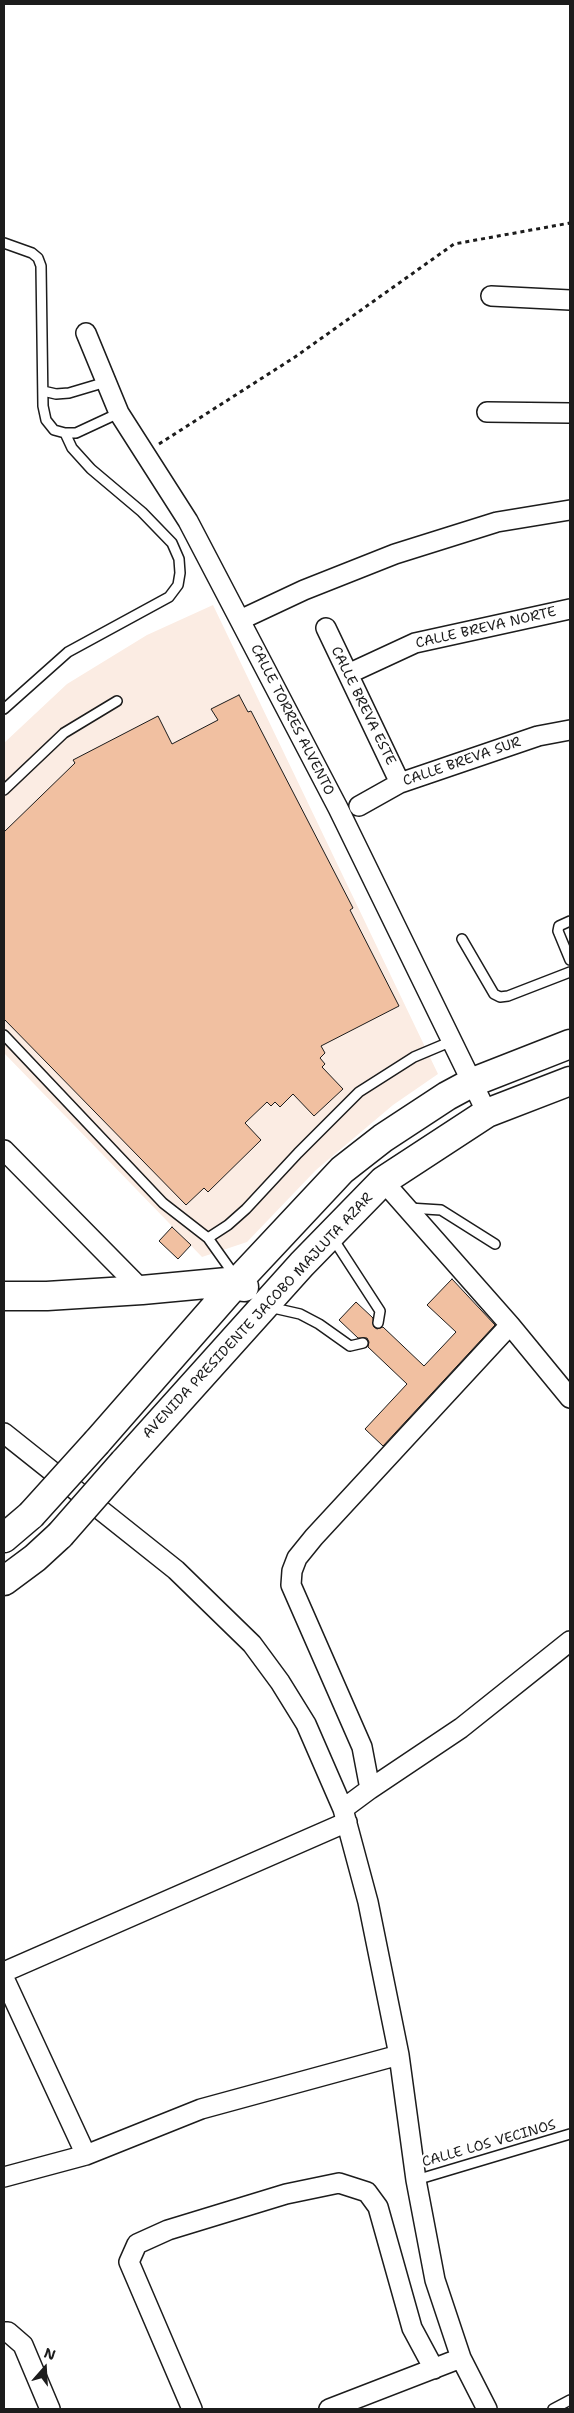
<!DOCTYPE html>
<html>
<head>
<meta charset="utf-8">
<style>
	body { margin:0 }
	#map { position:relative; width:574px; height:2413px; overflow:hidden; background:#fff; font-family:"Shantell Sans",sans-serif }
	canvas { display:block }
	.frame { position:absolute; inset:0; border:5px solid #1c1c1c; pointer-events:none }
	.north { position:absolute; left:20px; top:2343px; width:50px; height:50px; -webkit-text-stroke:4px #fff; paint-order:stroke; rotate:19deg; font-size:14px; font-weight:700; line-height:20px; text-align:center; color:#1c1c1c }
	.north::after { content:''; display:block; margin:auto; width:18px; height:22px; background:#1c1c1c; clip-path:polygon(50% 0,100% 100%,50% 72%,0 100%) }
</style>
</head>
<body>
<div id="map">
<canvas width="574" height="2413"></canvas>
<div class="frame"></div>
<div class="north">N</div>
</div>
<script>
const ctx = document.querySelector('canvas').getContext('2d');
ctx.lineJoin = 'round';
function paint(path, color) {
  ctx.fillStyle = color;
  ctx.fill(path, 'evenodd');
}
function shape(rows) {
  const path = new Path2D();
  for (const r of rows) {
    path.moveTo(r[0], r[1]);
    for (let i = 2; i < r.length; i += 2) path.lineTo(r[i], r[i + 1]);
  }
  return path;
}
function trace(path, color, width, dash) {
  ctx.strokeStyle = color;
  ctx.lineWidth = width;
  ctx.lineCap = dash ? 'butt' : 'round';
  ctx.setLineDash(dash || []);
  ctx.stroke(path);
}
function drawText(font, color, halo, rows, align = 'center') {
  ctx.font = font + ' "Shantell Sans",sans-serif';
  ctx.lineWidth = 4.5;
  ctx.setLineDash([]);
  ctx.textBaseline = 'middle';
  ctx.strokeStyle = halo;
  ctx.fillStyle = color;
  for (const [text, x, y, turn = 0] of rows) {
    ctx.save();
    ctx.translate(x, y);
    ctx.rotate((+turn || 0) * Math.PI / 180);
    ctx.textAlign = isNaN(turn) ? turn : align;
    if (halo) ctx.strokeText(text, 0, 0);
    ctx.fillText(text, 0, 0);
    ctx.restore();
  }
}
paint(shape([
	[213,605,438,1074,393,1105,316,1170,247,1242,202,1257,4,1053,4,743,67,684,147,635]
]), '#fbece3');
const building = shape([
	[239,695,248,712,251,711,353,908,350,910,399,1006,321,1046,325,1053,320,1058,325,1064,322,1067,343,1089,314,1116,293,1094,280,1107,275,1102,271,1106,267,1102,245,1123,261,1140,208,1192,204,1188,186,1205,4,1019,4,832,75,763,73,760,158,716,172,744,218,720,211,709,239,695],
	[172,1227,191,1245,178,1259,159,1241,172,1227],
	[452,1279,495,1325,383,1446,365,1429,407,1384,368,1347,369,1342,367,1338,358,1338,339,1320,356,1302,373,1318,374,1327,377,1329,383,1327,424,1366,456,1332,427,1305,452,1279]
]);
paint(building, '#f1c0a1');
trace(building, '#1c1c1c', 1);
const service = shape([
	[4,243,32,253,38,258,41,266,43,406,46,420,54,430,65,433,76,433,119,413],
	[43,391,56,394,69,393,106,382],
	[4,709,68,652,169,597,178,585,180,573,179,559,172,543,142,512,91,469,72,448,65,433],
	[4,790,64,733,117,701],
	[570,921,559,926,558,931,570,960],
	[462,939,494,994,500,997,508,996,570,972],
	[4,1035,163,1203,208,1238,235,1276],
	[409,1208,441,1210,495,1244],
	[332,1237,380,1311,378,1323],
	[208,1238,228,1225,246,1209,298,1153,359,1092,414,1057,452,1041],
	[269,1307,300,1314,319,1324,350,1346,363,1343],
	[416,2180,570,2134],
	[553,2409,570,2400]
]);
const minor = shape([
	[491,296,570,300],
	[86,333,119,413,188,521,338,808,487,1113],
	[487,412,570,413],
	[240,620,304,590,395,554,497,522,570,510],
	[326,628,400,783],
	[348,674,415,643,570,609],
	[359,806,400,783,538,736,570,730],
	[4,1150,142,1290],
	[383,1181,510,1325,570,1398],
	[4,1433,176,1570,252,1644,280,1682,306,1724,343,1809,368,1902,399,2055,416,2180,435,2280,461,2358,487,2409],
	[370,1789,461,1728,570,1641],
	[343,1809,370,1789,362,1747,291,1585,292,1571,297,1558,314,1537,510,1325],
	[4,1972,347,1822],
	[4,1978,86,2155],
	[4,2177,86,2155,201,2109,399,2055],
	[4,2332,8,2332,23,2345,50,2409],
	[192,2409,129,2262,137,2244,168,2230,286,2194,339,2183,367,2192,378,2207,412,2328,434,2369],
	[329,2409,461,2358]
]);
const primary = shape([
	[4,1296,47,1296,142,1290,238,1281,244,1287],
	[97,1442,238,1281,342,1170,383,1138,447,1096,473,1082,570,1044],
	[124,1462,302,1264,383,1181,487,1113,570,1081],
	[4,1538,31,1515],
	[4,1581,35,1558,60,1535]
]);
trace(service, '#1c1c1c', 12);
trace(minor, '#1c1c1c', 22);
trace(primary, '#1c1c1c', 31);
trace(shape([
	[159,444,295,357,454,244,570,223]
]), '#1c1c1c', 3, [4, 4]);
trace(service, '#fff', 9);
trace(minor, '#fff', 19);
trace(primary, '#fff', 28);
const primaryBridge = shape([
	[31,1515,97,1442],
	[60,1535,124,1462]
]);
trace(primaryBridge, '#1c1c1c', 31, []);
trace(primaryBridge, '#fff', 28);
drawText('14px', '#1c1c1c', '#fff', [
	["CALLE BREVA NORTE",486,628,-13],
	["CALLE BREVA ESTE",363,706,64],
	["CALLE TORRES ALVENTO",292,720,63],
	["CALLE BREVA SUR",462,762,-19],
	["AVENIDA PRESIDENTE JACOBO MAJLUTA AZAR",258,1316,-47],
	["CALLE LOS VECINOS",489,2144,-16]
]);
</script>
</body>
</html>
